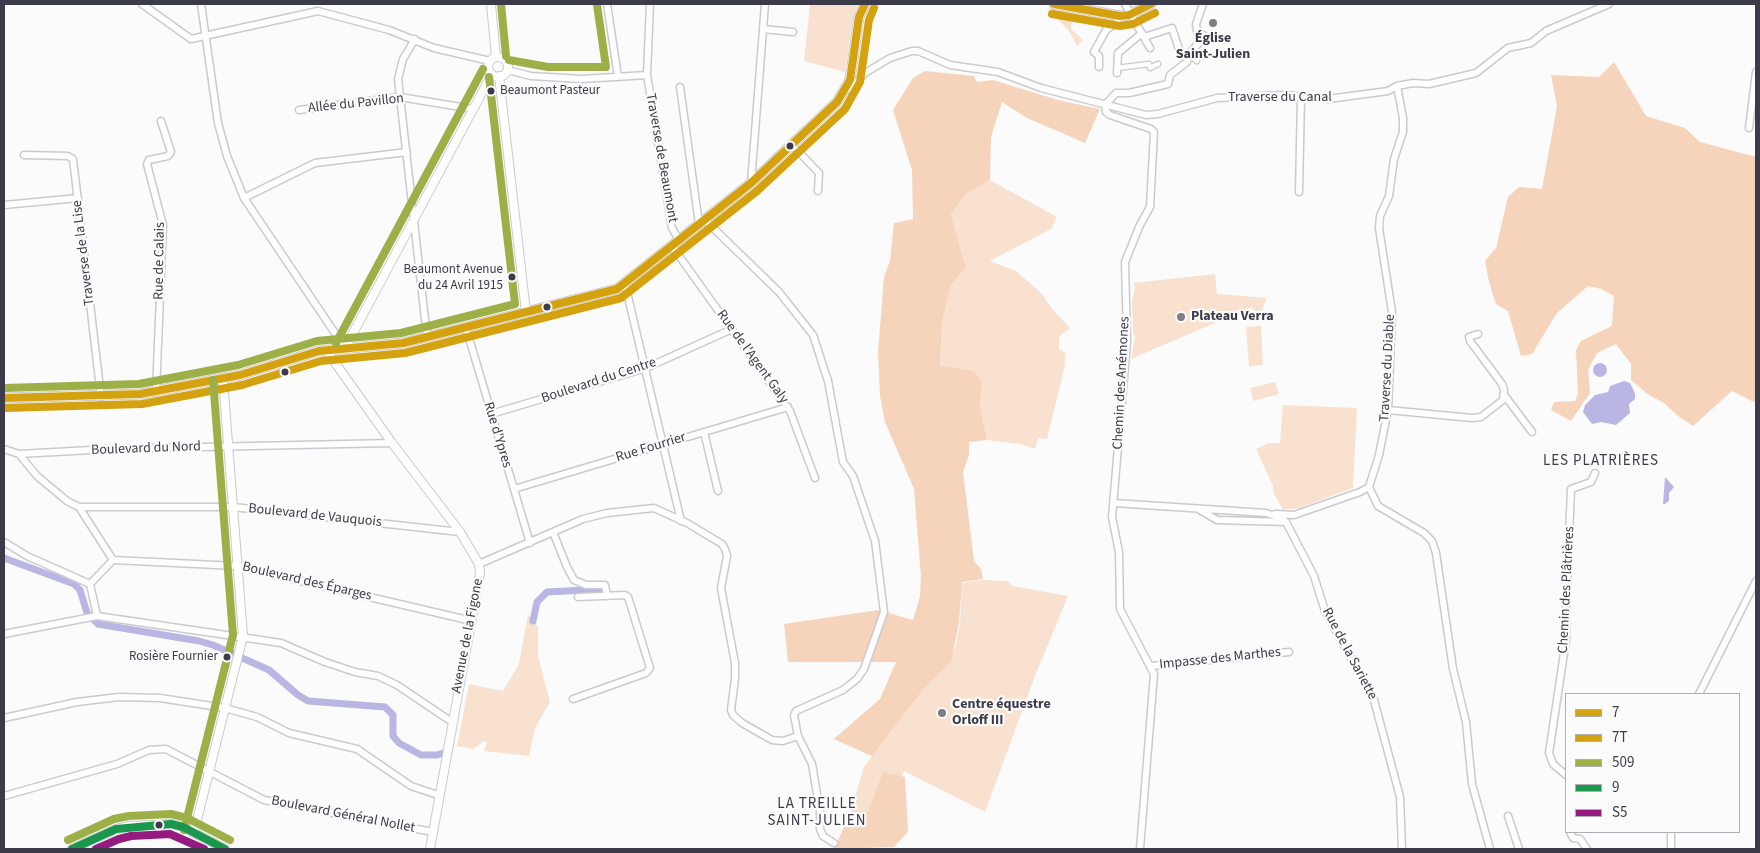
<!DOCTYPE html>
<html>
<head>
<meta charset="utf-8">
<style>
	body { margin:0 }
	#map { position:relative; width:1760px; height:853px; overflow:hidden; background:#fbfbfb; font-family:"Source Sans 3",sans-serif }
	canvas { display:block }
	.frame { position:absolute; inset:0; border:5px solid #3c3b49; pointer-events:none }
	.legend { position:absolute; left:1565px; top:693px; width:175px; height:140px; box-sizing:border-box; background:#fbfbfb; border:1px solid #afaeb4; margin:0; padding:6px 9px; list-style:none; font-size:15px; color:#3c3b49 }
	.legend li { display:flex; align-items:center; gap:10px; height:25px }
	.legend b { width:25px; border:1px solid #afaeb4 }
</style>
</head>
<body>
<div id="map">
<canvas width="1760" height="853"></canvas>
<div class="frame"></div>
<ul class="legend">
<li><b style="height:6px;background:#d4a10f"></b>7</li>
<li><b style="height:6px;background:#d4a10f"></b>7T</li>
<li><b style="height:6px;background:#9db047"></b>509</li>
<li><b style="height:6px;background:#19984d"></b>9</li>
<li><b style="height:6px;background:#951b81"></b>S5</li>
</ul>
</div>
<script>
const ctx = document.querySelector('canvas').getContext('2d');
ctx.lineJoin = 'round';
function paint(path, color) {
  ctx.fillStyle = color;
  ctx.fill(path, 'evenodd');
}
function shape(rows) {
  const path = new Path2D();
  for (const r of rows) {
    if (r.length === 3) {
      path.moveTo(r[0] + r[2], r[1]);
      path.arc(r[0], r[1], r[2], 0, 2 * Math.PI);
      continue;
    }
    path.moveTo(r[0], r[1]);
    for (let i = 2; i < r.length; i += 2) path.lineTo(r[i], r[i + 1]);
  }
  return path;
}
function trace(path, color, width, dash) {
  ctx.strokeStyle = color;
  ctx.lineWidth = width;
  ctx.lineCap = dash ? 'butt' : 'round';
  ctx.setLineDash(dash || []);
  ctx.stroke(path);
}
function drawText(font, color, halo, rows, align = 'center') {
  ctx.font = font + ' "Source Sans 3",sans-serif';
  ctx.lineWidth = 4.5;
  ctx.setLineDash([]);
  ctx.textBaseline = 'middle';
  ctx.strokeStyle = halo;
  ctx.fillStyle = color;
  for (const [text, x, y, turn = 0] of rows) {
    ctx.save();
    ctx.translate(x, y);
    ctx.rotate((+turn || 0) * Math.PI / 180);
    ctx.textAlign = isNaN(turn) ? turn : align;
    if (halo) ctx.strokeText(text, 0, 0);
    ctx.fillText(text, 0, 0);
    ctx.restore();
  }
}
paint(shape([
	[810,4,858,4,853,18,845,72,804,61],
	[1047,8,1068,12,1072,17,1071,29,1083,40,1077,46,1069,31],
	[990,180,1057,217,1051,229,990,261,1016,271,1041,293,1053,310,1070,328,1060,336,1059,341,1059,349,1065,353,1065,365,1047,439,1038,438,1035,449,1020,444,987,440,980,404,982,382,940,366,942,323,951,285,966,268,951,214,965,195],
	[1215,274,1217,294,1267,298,1261,313,1255,312,1252,307,1131,359,1135,336,1133,334,1132,303,1135,286,1133,283],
	[1261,326,1263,365,1249,366,1246,327],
	[1275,382,1279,394,1253,401,1250,388],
	[1283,405,1357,408,1353,488,1299,508,1283,510,1273,492,1273,486,1256,449,1269,443,1280,443],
	[982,580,1008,581,1012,586,1068,596,1035,676,985,812,904,771,881,829,846,826,864,767,872,756,834,739,880,699,910,636,955,649,960,624,962,583],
	[528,615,538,627,538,656,550,702,535,728,529,756,484,751,487,742,484,741,473,749,457,746,469,684,503,691,519,664]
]), '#f9e1cf');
paint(shape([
	[1614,62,1646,116,1685,128,1700,142,1756,157,1756,403,1732,391,1693,426,1678,416,1664,403,1649,395,1631,380,1631,364,1616,344,1597,353,1588,370,1590,393,1571,421,1551,410,1554,402,1575,401,1578,394,1576,350,1581,341,1612,326,1614,296,1601,289,1588,286,1557,313,1532,354,1521,356,1508,311,1496,304,1489,282,1485,261,1496,248,1508,197,1519,187,1542,189,1557,106,1551,75,1599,77],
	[925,71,974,76,977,82,993,80,1058,100,1100,109,1085,143,1027,118,1002,102,991,137,990,180,965,195,951,214,966,268,951,285,942,323,940,366,974,371,982,382,980,404,987,440,969,442,969,455,963,472,974,561,981,569,983,579,962,582,959,623,951,662,921,692,872,756,834,739,880,699,896,662,788,662,784,624,878,610,913,620,920,596,921,576,914,489,885,422,880,396,878,352,884,277,890,261,894,223,913,219,912,170,893,110,913,78],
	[883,772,905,777,908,832,894,847,834,849,852,810,868,812]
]), '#f6d4bb');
paint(shape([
	[1600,370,7],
	[1624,381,1630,383,1635,393,1635,399,1629,404,1630,413,1616,425,1601,422,1592,424,1583,412,1585,405,1595,395,1608,392,1610,386],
	[1665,477,1674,487,1669,493,1669,501,1665,504,1663,504]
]), '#b9b6e4');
trace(shape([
	[4,558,74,584,80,590,87,613,98,624,199,641,213,645,269,670,298,695,308,701,385,707,393,715,393,736,399,743,421,755,437,755,449,751],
	[533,621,537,602,547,592,603,589]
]), '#b9b6e4', 7);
const pedestrian = shape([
	[1189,54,1197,61],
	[1117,68,1149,64,1150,68,1158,64]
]);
const minor = shape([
	[142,4,191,39,318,11,389,30,434,48,490,61],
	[201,4,218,123,227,156,244,198,345,348],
	[607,4,618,77],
	[650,4,647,75,672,228,679,240],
	[1125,4,1150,48],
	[763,29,793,32],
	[1144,37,1172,28,1179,49],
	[415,39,403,59,398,79,427,337],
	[1099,67,1099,56,1094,52,1106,30,1116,23,1120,16],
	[507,70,531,76,581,79,647,75],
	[1117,73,1118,53,1142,33],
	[680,87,699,224],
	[845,91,853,86,865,73,890,58,912,51,918,51,950,65,998,72,1041,88,1146,115,1158,114,1217,98,1285,95,1328,99,1388,91,1397,86],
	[1105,105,1106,112,1110,115,1151,129,1154,132,1150,207,1140,225,1125,262,1127,342,1112,517,1119,552,1120,609,1154,674,1140,849],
	[1105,105,1116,93,1129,93,1168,84,1170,75,1187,62,1189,54,1205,36,1197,31,1196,24,1203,4],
	[299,110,400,97,473,109],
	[1749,128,1756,72],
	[793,146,819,173,818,191],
	[24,155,68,156,73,159,101,397],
	[751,183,765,4],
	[1299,192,1301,97],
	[244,198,315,163,407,152],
	[4,205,78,198],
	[705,220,779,292,813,335,828,381,843,462,853,476,875,541,884,612,864,669,857,679,843,690,796,711,794,715,798,736,812,764,820,812,820,829,823,836,834,843],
	[672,246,790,411,815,478],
	[625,284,681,521],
	[466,328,530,543],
	[156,391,163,225,147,164,149,160,168,156,171,152,161,121],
	[1505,396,1532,432],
	[1388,410,1472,418,1481,417,1503,400,1504,390,1502,384,1470,341,1469,337,1478,334],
	[491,414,646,368,732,329],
	[704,432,718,491],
	[4,449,19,454,37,476,67,501,79,507,113,560],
	[19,454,109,449,392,443],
	[514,489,788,407],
	[1114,503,1266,513,1279,517,1286,522,1314,576,1325,611,1374,700,1400,797,1402,849],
	[79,507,233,507,460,532],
	[1200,510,1217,520,1286,522],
	[1275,514,1294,515,1360,492,1369,487],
	[553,532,567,567,574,580,586,585,605,585,607,596],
	[4,542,27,556,90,584,97,616],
	[479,564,583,519,607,513,654,508,687,523,722,544,725,549,727,556,721,588,735,663,735,679,731,710,733,715,742,723,772,740,783,741,798,736],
	[90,584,113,560,237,566,472,621],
	[4,634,97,616,281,643,325,662,355,672,378,676,397,685,452,722],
	[1152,666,1289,652],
	[1699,694,1756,581],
	[573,699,646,673,650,668,628,597,625,595,578,597],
	[4,718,77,702,119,697,160,698,225,708,257,717,289,733,357,749,411,786,438,795],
	[1566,775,1553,764,1549,753,1566,640,1566,607,1571,489,1591,482,1595,473],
	[4,796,117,764,149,750,166,749,264,800,433,832],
	[1508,816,1519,849],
	[1570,832,1573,838,1580,839,1587,849],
	[1671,832,1671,849],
	[1490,849,1472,784,1466,722,1453,669,1436,553,1432,541,1424,533,1378,506,1369,487,1379,455,1388,410,1392,312,1379,228,1380,216,1389,196,1394,159,1403,132,1403,118,1397,86,1413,83,1429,84,1476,73,1508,48,1531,43,1546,31,1609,4]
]);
const tertiary = shape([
	[491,4,496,57],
	[498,67,10],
	[499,76,526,312],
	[345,348,492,74],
	[326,350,392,443,460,532,479,564,480,573,476,595,430,849],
	[194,832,243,636,223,379],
	[72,849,116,829,130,826,171,824,183,827,225,849]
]);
const secondary = shape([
	[1054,4,1120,16,1129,15,1151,4],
	[4,398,140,394,240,375,319,351,403,343,617,289,751,183,837,102,850,80,859,17,865,4]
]);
trace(pedestrian, '#cacad0', 7);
trace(minor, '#cacad0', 9);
trace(tertiary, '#cacad0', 10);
trace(secondary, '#cacad0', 11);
trace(pedestrian, '#fefefe', 4.5);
trace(minor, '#fefefe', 6);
trace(tertiary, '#fefefe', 8);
trace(secondary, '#fefefe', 9);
trace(shape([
	[1054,4,1120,16,1129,15,1151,4],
	[4,398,140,394,240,375,319,351,403,343,617,289,751,183,837,102,850,80,859,17,865,4]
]), '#d4a10f', 8);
trace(shape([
	[1052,14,1120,26,1133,24,1155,13],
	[4,408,142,404,242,385,321,361,405,353,621,298,757,191,845,109,860,82,869,20,874,8]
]), '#d4a10f', 8);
trace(shape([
	[501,4,506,56],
	[509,60,548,67,606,67,597,5],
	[336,343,483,69],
	[4,388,139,384,238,365,317,341,401,333,515,304,489,77],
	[184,830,233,635,213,380],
	[68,840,114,819,129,816,171,814,187,818,230,840]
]), '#9db047', 8);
trace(shape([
	[72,849,116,829,171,824,183,827,225,849]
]), '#19984d', 8);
trace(shape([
	[96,849,119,839,131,836,170,834,204,849]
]), '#951b81', 8);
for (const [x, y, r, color] of [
	[1213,23,5,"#7f7e87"],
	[491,91,4.5,"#3c3b49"],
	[790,146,4.5,"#3c3b49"],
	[512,277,4.5,"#3c3b49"],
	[547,307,4.5,"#3c3b49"],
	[1181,317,5,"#7f7e87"],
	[285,372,4.5,"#3c3b49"],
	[227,657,4.5,"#3c3b49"],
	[942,713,5,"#7f7e87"],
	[159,825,4.5,"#3c3b49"]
]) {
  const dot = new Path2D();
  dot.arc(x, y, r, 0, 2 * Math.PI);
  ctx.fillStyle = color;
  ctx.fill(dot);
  trace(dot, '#fbfbfb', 2);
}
drawText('13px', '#3c3b49', '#fbfbfb', [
	["Beaumont Pasteur",500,91,"left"],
	["Beaumont Avenue",503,270],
	["du 24 Avril 1915",503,286],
	["Rosière Fournier",218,657]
], 'right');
drawText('bold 14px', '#3c3b49', '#fbfbfb', [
	["Église",1213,39,"center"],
	["Saint-Julien",1213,55,"center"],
	["Plateau Verra",1191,317],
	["Centre équestre",952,705],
	["Orloff III",952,721]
], 'left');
drawText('14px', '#3c3b49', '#fbfbfb', [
	["Traverse du Canal",1280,98],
	["Allée du Pavillon",356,104,-6],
	["Traverse de Beaumont",661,158,80],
	["Traverse de la Lise",84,253,-97],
	["Rue de Calais",160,261,-89],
	["Rue de l'Agent Galy",752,357,54],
	["Traverse du Diable",1388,368,-87],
	["Boulevard du Centre",599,381,-18],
	["Chemin des Anémones",1122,383,-87],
	["Rue d'Ypres",497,435,73],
	["Rue Fourrier",651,448,-17],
	["Boulevard du Nord",146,449,-2],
	["Boulevard de Vauquois",315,516,6],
	["Boulevard des Éparges",307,582,13],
	["Chemin des Plâtrières",1567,590,-87],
	["Avenue de la Figone",468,636,-79],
	["Rue de la Sariette",1349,654,62],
	["Impasse des Marthes",1220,659,-6],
	["Boulevard Général Nollet",343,815,11]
]);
ctx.letterSpacing = '1px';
drawText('15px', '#3c3b49', '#fbfbfb', [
	["LES PLATRIÈRES",1601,462],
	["LA TREILLE",817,805],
	["SAINT-JULIEN",817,822]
]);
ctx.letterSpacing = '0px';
</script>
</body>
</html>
